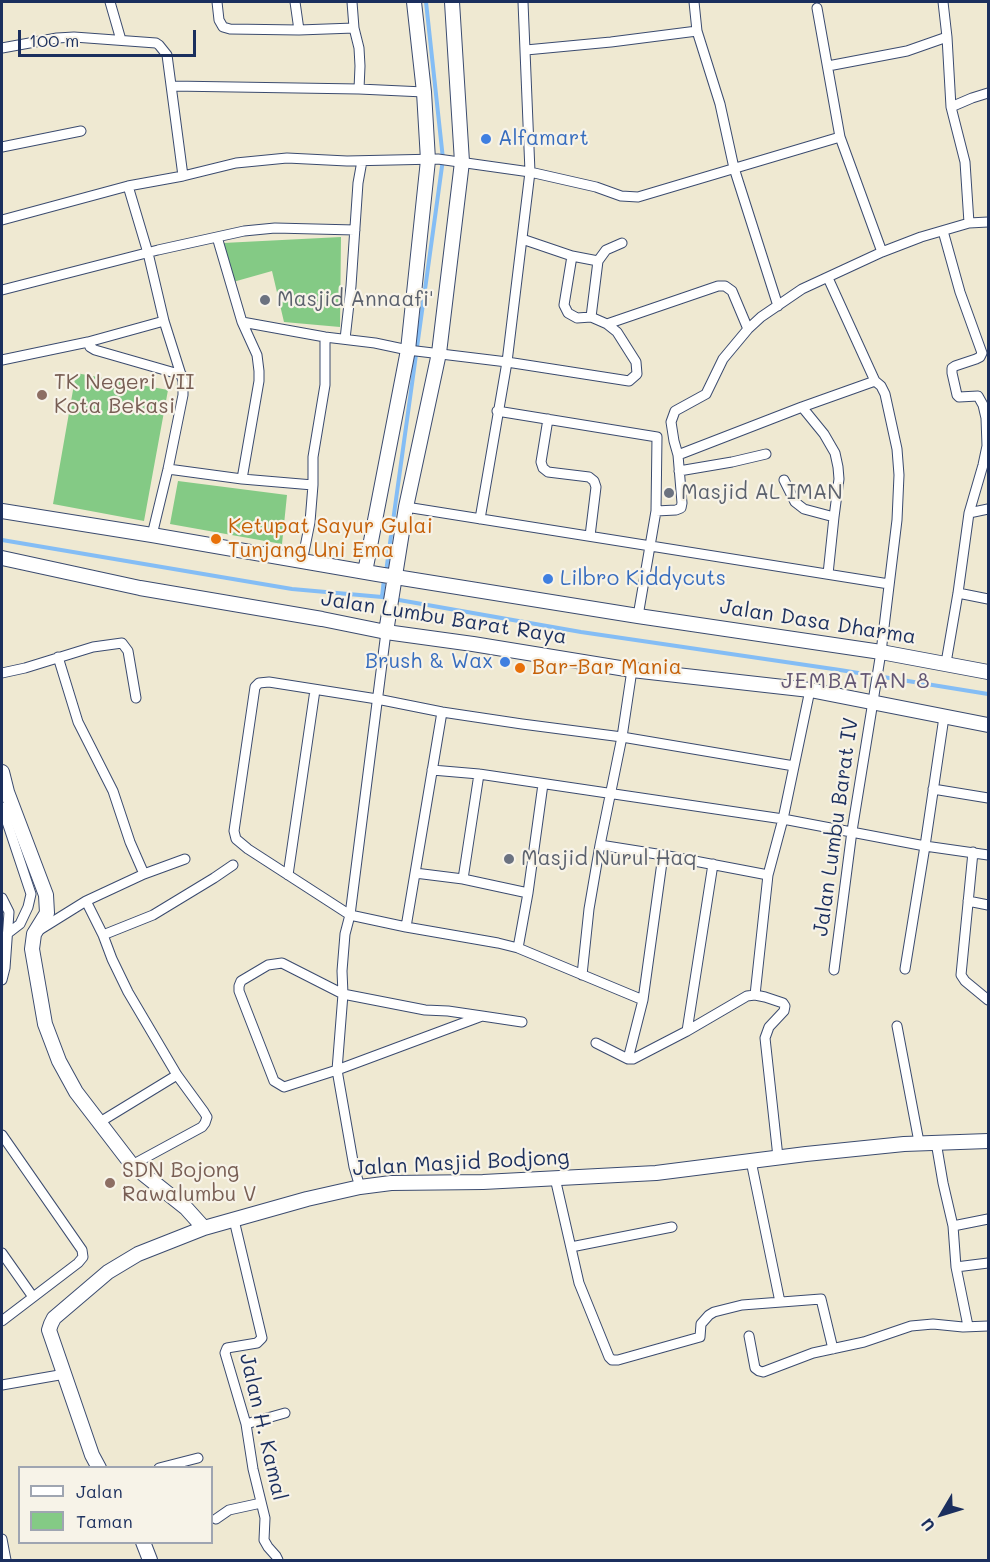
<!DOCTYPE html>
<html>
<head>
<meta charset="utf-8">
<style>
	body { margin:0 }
	#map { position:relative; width:990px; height:1562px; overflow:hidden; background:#efe9d2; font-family:Mali,sans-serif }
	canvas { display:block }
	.frame { position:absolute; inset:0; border:3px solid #1b2f5e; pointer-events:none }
	.legend { position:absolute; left:18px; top:1466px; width:195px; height:78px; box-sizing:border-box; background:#f7f3e8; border:2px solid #9fa5b1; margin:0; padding:8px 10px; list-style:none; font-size:18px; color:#1b2f5e }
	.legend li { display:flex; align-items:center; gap:12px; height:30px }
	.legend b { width:30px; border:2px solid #9fa5b1 }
	.north { position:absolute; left:912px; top:1484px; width:60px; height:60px; -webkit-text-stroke:4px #f7f3e8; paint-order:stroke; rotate:232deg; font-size:16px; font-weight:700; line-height:24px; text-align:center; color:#1b2f5e }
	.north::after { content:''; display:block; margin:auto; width:21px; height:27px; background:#1b2f5e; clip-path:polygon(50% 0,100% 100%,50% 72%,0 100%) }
	.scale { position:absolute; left:18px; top:30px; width:178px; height:27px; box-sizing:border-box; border:3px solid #1b2f5e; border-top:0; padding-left:8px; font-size:18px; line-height:21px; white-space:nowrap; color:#1b2f5e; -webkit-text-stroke:4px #f7f3e8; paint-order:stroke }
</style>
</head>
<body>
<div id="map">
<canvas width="990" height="1562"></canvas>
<div class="frame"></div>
<ul class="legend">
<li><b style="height:8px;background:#fff"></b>Jalan</li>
<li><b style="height:16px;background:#84ca85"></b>Taman</li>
</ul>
<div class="north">U</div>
<div class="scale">100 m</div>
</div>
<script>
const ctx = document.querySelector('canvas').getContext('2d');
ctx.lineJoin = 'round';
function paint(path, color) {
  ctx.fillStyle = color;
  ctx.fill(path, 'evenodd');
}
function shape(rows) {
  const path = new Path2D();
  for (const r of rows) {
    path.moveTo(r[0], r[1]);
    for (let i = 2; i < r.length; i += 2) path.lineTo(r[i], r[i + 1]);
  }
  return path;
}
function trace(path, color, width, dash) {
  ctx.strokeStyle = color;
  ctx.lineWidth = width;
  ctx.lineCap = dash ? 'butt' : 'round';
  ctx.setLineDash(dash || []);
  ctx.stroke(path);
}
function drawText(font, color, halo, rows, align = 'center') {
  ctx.font = font + ' Mali,sans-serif';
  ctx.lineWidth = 4.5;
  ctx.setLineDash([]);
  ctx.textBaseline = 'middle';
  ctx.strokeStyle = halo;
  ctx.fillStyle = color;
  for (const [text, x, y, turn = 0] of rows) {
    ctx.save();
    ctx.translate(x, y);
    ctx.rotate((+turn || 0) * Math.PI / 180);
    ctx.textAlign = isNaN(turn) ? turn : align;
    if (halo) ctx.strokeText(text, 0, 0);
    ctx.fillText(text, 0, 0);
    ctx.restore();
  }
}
paint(shape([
	[341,237,340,327,284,322,272,271,233,282,223,243],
	[76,373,168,390,144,521,53,504],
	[178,481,287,495,282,544,170,524]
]), '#84ca85');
trace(shape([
	[2,540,292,589,382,597,581,632,840,670,988,694],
	[386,572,443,159,426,2],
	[382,597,384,579]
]), '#84bdf5', 4);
const street = shape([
	[110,2,121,40],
	[217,2,219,20,223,27,230,29,299,30,354,28],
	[295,2,299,30],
	[352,2,354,28,359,48,360,66,359,89],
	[694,2,697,31,720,104,734,168,778,306],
	[943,2,947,37,951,107,965,162,969,223],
	[817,8,840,137],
	[2,48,57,38,74,37,156,43,159,45,167,55,183,176],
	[526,50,611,42,697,31],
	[828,66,907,51,947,37],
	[172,86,359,89,424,92],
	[951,107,972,98,988,93],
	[2,147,81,131],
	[128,186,148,253,164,321,183,381,183,395,168,469,152,535],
	[2,220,128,186,183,176,236,163,287,158,347,161,438,159,530,172,596,187,621,196,638,197,840,137,882,252],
	[943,231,960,292,982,353,980,357,976,359,955,366,952,368,952,373,957,395,959,397,978,396,983,405,986,418,987,446,983,465,969,513],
	[217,237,242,322,257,355,259,371,259,381,242,479],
	[522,239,572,256,564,305,568,313,577,318,591,317,607,324,718,286,725,286,732,291,748,329],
	[572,256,598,261],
	[828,278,875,381,881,386,885,394,897,449,899,475,897,520,881,652,852,831,834,970],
	[2,290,158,250,244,231,275,228,355,230],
	[591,317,598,261,606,250,622,243],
	[242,322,325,337,375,343,408,350,507,362,629,381,637,374,636,362,617,332,607,324],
	[345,339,351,286,358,183,362,161],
	[88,342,90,347,95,350,182,375],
	[2,360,88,342,164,321],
	[802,407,824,434,835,453,838,467,839,479,834,517],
	[497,411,657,437,656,511,638,616],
	[548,419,541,462,543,468,548,472,589,477,594,481,596,487,590,536],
	[678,455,802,407,875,381],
	[168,469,242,479,313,485],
	[679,471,732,462,766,454],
	[784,480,795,502,804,509,834,517,828,574],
	[406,507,889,584],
	[656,511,676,510,681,508,682,503,678,455,674,441,671,422,675,411,706,394,723,359,748,329,761,317,802,289,882,252,921,237,969,223,988,222],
	[480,519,507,362,530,172,523,2],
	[302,562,310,522,313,485,313,457,325,385,325,337],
	[958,593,988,599],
	[58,657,78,722,113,791,130,842,144,874],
	[944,664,947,657,958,593,969,513,988,509],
	[2,673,25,668,93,647,122,643,128,651,136,698],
	[432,770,479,774,783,819,925,846,988,855],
	[933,789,988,798],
	[2,807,31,894,28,907,20,924,7,934],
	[600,845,663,855,768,875],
	[973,852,961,975,965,981,988,1000],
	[415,873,463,879,528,893],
	[288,875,315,690],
	[463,879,479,774],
	[2,898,9,912,5,968,2,980],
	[86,901,103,935,112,959,128,992,177,1075,204,1112,207,1117,205,1123,202,1127,132,1165],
	[968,901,988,905],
	[406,927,442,712],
	[41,929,86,901,144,874,185,859],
	[103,935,153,915,214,878,233,865],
	[518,948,528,893,543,784],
	[905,969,925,846,944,717],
	[582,975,589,909,600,845,622,737,632,670],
	[755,995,768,875,783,819,810,690],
	[643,1000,518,948,498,943,406,927,350,915,248,849,236,839,234,831,255,687,259,683,269,682,377,699,442,712,522,724,622,737,794,766],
	[482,1016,448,1011,425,1010,343,994,282,963,268,965,241,981,239,986,239,991,274,1081,284,1087,337,1070,482,1016,522,1022],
	[897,1026,919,1142],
	[687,1031,713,864],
	[596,1043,628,1059,633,1059,687,1031,747,996,755,995,765,997,783,1003,785,1006,784,1011,769,1027,765,1038,778,1157],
	[628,1059,643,1000,663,855],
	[100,1122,177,1075],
	[2,1135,82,1250,83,1257,78,1263,2,1321],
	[936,1142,943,1183,953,1226,956,1267,968,1326],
	[751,1161,780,1302],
	[555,1178,579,1283,609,1357,612,1360,618,1360,700,1337,701,1324,709,1315,714,1312,742,1305,821,1299,833,1349],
	[360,1187,354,1167,337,1070,343,994,342,971,345,934,350,915,386,632],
	[234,1220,262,1338,257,1343,227,1348,225,1353,246,1424,253,1469,265,1518,264,1540,268,1547,276,1556,278,1560],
	[953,1226,988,1219],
	[571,1247,672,1227],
	[2,1253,33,1297],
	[956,1267,988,1263],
	[749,1336,755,1368,759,1371,763,1372,813,1353,864,1342,911,1326,933,1324,963,1327,988,1326],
	[2,1385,65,1374],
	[246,1424,285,1413],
	[159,1468,198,1458],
	[216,1519,229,1510,261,1503],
	[2,1539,6,1560]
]);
const secondary = shape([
	[2,511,152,535,377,574,638,616,881,652,988,672],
	[2,558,140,588,322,619,386,632,473,644,632,670,810,690,988,725],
	[365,572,408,350,428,160,424,92,414,2],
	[386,632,406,507,439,353,462,162,452,2],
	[2,772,7,792,46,895,47,913,34,934,32,949,45,1024,59,1061,76,1092,132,1165,186,1208,204,1228],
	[99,1468,92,1455,49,1330,51,1324,54,1318,108,1272,138,1254,204,1228,307,1199,360,1187,391,1183,483,1182,656,1173,806,1154,904,1144,988,1141],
	[143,1542,150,1560]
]);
trace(street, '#3b4b6f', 11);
trace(secondary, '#3b4b6f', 16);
trace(street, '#fff', 9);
trace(secondary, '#fff', 14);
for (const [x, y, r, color] of [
	[486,139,6,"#3f7fe0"],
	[265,300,6,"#6b7280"],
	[42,395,6,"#8d6e63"],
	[669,493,6,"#6b7280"],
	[216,539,6,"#e8710a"],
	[548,579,6,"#3f7fe0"],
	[505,662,6,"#3f7fe0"],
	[520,668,6,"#e8710a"],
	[509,859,6,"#6b7280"],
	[110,1183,6,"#8d6e63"]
]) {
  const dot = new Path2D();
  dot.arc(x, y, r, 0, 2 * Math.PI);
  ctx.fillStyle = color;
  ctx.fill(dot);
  trace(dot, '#f7f3e8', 2);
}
drawText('21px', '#366cbe', '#f7f3e8', [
	["Alfamart",498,139],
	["Lilbro Kiddycuts",560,579],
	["Brush & Wax",493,662,"right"]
], 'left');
drawText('21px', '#5b616d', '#f7f3e8', [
	["Masjid Annaafi'",277,300],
	["Masjid AL IMAN",681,493],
	["Masjid Nurul Haq",521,859]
], 'left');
drawText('21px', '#785e54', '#f7f3e8', [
	["TK Negeri VII",54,383],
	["Kota Bekasi",54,407],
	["SDN Bojong",122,1171],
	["Rawalumbu V",122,1195]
], 'left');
drawText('21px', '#c56008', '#f7f3e8', [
	["Ketupat Sayur Gulai",228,527],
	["Tunjang Uni Ema",228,551],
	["Bar-Bar Mania",532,668]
], 'left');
drawText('21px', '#1b2f5e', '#f7f3e8', [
	["Jalan Lumbu Barat Raya",444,618,9],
	["Jalan Dasa Dharma",818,622,9],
	["Jalan Lumbu Barat IV",836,827,-82],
	["Jalan Masjid Bodjong",461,1163,-3],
	["Jalan H. Kamal",263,1427,77]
]);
ctx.letterSpacing = '1.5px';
drawText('22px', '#645774', '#f7f3e8', [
	["JEMBATAN 8",856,681]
]);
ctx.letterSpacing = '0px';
</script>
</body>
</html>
